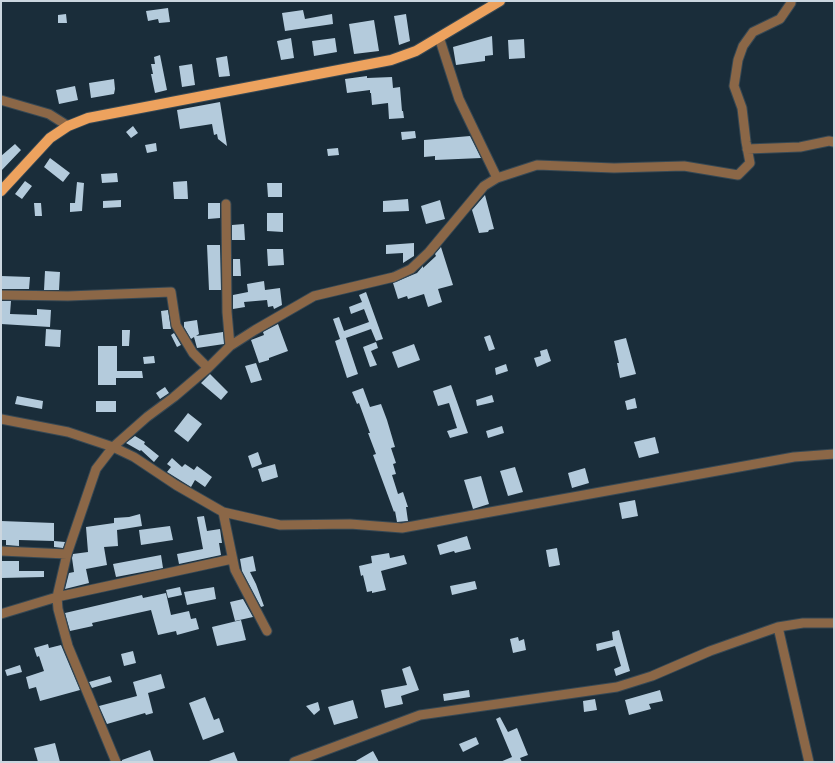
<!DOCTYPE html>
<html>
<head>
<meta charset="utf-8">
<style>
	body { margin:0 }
	#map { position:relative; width:835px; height:763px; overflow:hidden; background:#1a2d3a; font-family:"Playfair Display",serif }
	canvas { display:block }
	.frame { position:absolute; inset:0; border:2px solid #cbd6df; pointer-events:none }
</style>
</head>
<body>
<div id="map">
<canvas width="835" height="763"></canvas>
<div class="frame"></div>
</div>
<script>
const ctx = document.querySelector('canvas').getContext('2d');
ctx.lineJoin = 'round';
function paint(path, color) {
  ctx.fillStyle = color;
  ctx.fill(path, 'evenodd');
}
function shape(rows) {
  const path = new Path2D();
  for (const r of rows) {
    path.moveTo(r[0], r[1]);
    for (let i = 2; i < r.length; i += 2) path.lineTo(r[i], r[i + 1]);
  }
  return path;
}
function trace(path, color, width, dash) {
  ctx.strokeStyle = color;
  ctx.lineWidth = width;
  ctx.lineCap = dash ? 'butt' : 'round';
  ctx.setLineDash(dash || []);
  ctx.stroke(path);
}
paint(shape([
	[168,8,170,22,159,23,158,19,148,21,146,11],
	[303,10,305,19,332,14,333,24,285,31,282,13],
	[66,14,67,23,58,23,58,15],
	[406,14,410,41,399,45,394,16],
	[374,20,379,51,354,54,349,24],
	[492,36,493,55,485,56,485,61,456,65,453,47],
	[291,38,294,58,281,60,277,41],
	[335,38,337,52,314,56,312,41],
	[524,39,525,58,509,59,508,40],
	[160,55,167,90,155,93,151,74,153,74,151,64,155,64,154,57],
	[227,56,230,76,219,77,216,58],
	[192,64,195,85,182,87,179,66],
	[367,76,367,78,392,77,393,88,400,87,402,111,403,111,404,118,389,119,388,103,372,105,371,93,370,93,370,90,347,93,345,79],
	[114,79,115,89,114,94,91,98,89,83],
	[75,86,78,100,59,104,56,90],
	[220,102,227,146,218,139,217,134,214,135,212,124,180,129,177,110],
	[133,126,138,133,131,138,126,132],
	[415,131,416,138,402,140,401,132],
	[470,136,481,158,435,160,435,156,424,157,424,140],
	[156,143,157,151,147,153,145,145],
	[15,144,21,150,1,171,1,156],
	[338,148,339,155,328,156,327,149],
	[50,158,70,173,63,182,44,167],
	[117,173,118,182,102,183,101,174],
	[25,181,32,186,22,199,15,194],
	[187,181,188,199,174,199,173,182],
	[77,182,84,183,82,211,70,212,70,203,75,203],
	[267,183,282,183,282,197,268,197],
	[485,195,494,229,489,230,488,232,479,233,472,210],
	[408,199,409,211,383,212,383,201],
	[121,200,121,207,103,208,103,201],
	[440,200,445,219,426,224,421,206],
	[34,203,41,203,42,216,35,216],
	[208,203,220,203,220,218,208,219],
	[267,213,283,213,283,232,267,231],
	[244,224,245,240,232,240,232,225],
	[414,243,414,256,403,263,403,253,386,254,386,245],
	[207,245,220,245,221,290,209,290],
	[441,247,453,285,438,289,442,302,428,307,424,294,408,299,407,296,398,299,393,283,417,273,423,266,423,268,436,256,435,254],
	[267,249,283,249,284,265,268,266],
	[233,259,240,259,241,276,233,276],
	[45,271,60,272,59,290,44,290],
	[1,276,30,277,29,289,1,289],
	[264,281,265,290,280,288,282,305,274,309,273,306,268,307,267,300,244,302,245,307,233,309,233,295,248,292,247,284],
	[366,292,383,339,376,341,371,329,346,338,358,374,347,378,335,341,340,339,333,319,339,317,344,331,369,322,364,309,351,314,349,307,362,302,359,295],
	[1,301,11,301,10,314,37,315,37,309,51,310,50,327,1,324],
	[168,310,171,329,163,329,161,311],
	[197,320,199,334,196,336,223,332,224,344,197,348,194,337,191,339,184,327,184,322],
	[278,324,288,351,269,358,269,360,259,363,251,340,264,335,263,332],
	[46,329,61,330,60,347,45,346],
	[122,330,130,330,129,346,122,346],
	[174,333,181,345,177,347,171,335],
	[490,335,495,349,489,351,484,337],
	[626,338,636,374,620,378,617,363,619,363,614,341],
	[376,342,378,348,371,351,377,365,370,367,363,347],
	[414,344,420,360,398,368,392,352],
	[98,346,117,346,117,371,142,371,143,378,116,378,116,385,98,385],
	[547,349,551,361,537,367,534,358,541,356,540,351],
	[154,356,155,363,144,364,143,357],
	[256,363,262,380,251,383,245,366],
	[506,364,508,371,496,375,495,368],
	[210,374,228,392,221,400,201,383],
	[451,385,468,433,450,438,447,431,457,428,449,403,438,406,433,391],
	[165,387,169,393,160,399,156,393],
	[363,388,370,407,381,404,387,420,395,447,391,448,396,463,393,464,396,474,392,475,398,494,403,492,408,507,406,507,408,521,397,522,395,511,394,512,373,455,376,454,368,433,370,433,359,403,357,404,352,392],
	[492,395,494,402,477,406,476,400],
	[17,396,43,401,42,409,15,404],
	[635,398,637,408,627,410,625,401],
	[96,401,116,401,116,412,96,412],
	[188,413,202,424,188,442,174,431],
	[502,426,504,433,488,438,486,431],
	[135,436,145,442,144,444,159,456,154,462,141,450,140,451,126,443],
	[655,437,659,453,639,458,634,442],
	[258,452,262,464,252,468,248,456],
	[172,458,182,467,185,464,194,470,197,466,212,477,205,487,195,480,191,487,167,472,171,467,167,464],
	[275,464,278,477,262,482,258,469],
	[515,467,523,492,508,496,500,471],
	[585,468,589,483,572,488,568,473],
	[481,476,489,504,473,509,464,480],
	[635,500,638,516,622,519,619,503],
	[140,514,142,526,117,530,118,546,104,547,107,565,86,569,89,583,65,589,69,573,74,572,72,558,73,554,88,552,86,527,114,523,114,518,129,517],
	[204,516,207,531,220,529,222,543,219,543,221,555,179,564,177,554,203,549,197,517],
	[1,521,54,523,54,541,19,540,19,546,6,545,6,540,1,540],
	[170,526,173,540,141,545,139,530],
	[467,536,471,549,455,553,454,551,440,555,437,545],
	[54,541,65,542,63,548,54,547],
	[557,548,560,565,549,567,546,550],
	[389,553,390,558,404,555,407,564,381,571,386,590,372,593,372,591,367,592,363,575,361,576,359,566,372,563,371,556],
	[161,555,163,568,116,577,113,564],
	[253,556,256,571,250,572,256,584,264,606,261,607,242,571,240,559],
	[1,561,19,561,19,571,44,571,44,577,1,578],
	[475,581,477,589,452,595,450,586],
	[180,587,182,595,168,598,166,590],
	[214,587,216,599,187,605,184,592],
	[166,593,171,615,189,611,191,619,196,618,199,629,177,635,176,631,158,635,151,610,92,623,93,626,70,631,65,613,142,595,143,598],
	[243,599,253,617,235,621,230,602],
	[241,620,246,640,217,646,212,627],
	[619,630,630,671,616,676,614,669,621,666,615,646,597,651,596,644,613,640,612,632],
	[518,637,519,641,524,639,526,650,513,653,510,639],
	[48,644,49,648,61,645,80,690,40,701,36,687,29,689,26,677,44,671,39,656,37,657,34,648],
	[133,651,136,663,124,666,121,654],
	[20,665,22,672,7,676,5,670],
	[410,666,419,690,401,696,403,704,385,708,381,690,407,685,402,669],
	[161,674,165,688,148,693,153,713,146,715,145,713,107,724,99,706,137,696,133,682],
	[110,676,112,682,92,688,89,682],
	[469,690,470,697,444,701,443,694],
	[660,690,663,701,649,704,651,709,629,715,625,700],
	[205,697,214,720,219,718,224,732,203,740,189,703],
	[595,699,597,710,584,712,583,701],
	[353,700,358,718,334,725,328,707],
	[318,702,320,710,314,715,306,706],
	[500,717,508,732,517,728,528,755,520,758,522,762,500,762,512,757,496,719],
	[476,737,479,744,463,752,459,744],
	[55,743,60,762,38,762,34,748],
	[150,750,154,762,122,762,122,760],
	[373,751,379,762,354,762],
	[234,752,238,762,209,762,209,761]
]), '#b4cbdc');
const minor = shape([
	[439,37,459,99,497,178],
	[1,100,49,114,68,126],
	[747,149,800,147,829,141,834,142],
	[226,204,227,312,230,346],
	[1,295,68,296,171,292,176,325,193,353,208,368],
	[1,419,68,432,113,447,134,457,176,485,223,512,280,525,350,524,402,528,794,457,834,454],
	[223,512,235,570,267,631],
	[1,551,67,554],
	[1,614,57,597,232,559],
	[778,627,809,762],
	[116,762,68,646,58,609,57,597,67,554,96,469,113,447,147,417,174,397,208,368,230,346,255,330,314,296,394,277,411,269,429,252,484,186,497,178,537,165,614,168,684,166,738,175,750,163,746,142,742,108,734,86,738,60,743,46,753,32,780,19,791,3,791,1],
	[294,762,420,715,617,687,652,676,710,651,778,627,803,623,834,623]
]);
const major = shape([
	[1,191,50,138,68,126,88,118,391,60,416,51,500,1]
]);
trace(minor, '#364854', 11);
trace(major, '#364854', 12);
trace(minor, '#8b6747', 9);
trace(major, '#eda25e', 10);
</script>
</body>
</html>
